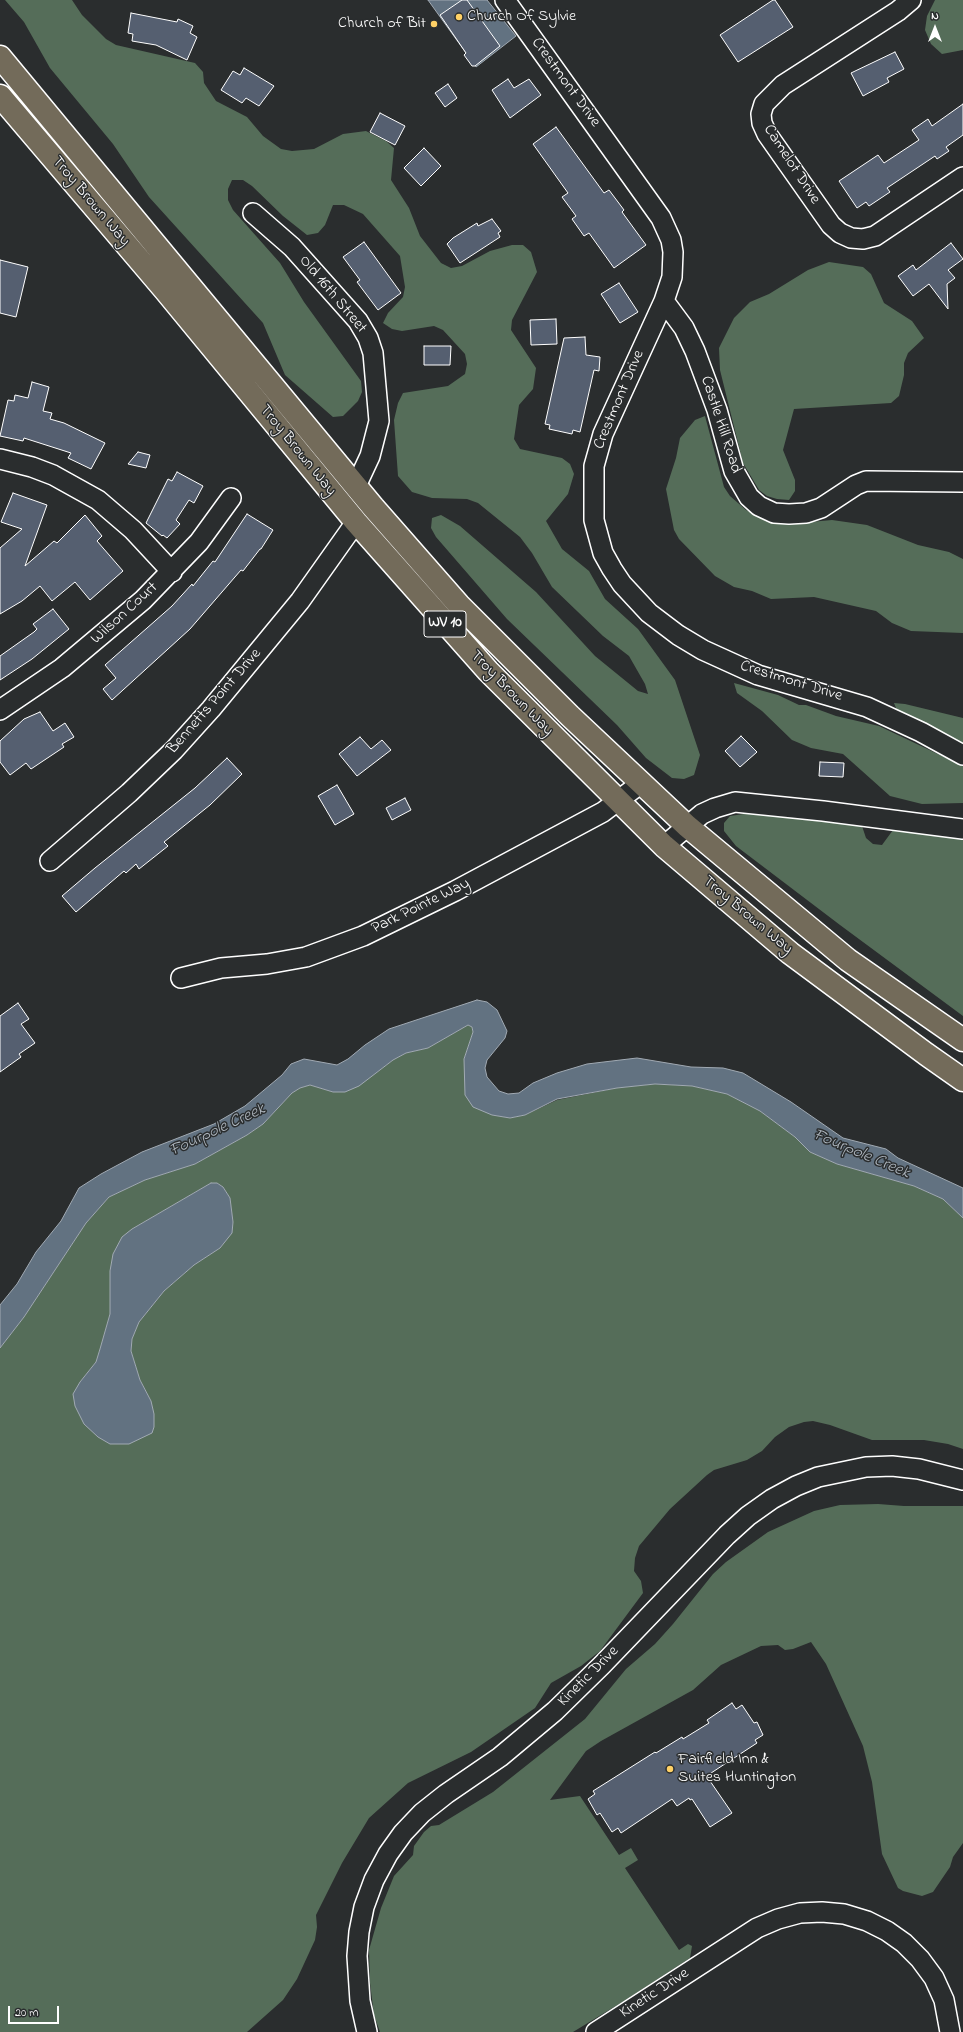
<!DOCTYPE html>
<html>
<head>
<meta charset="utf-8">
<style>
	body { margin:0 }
	#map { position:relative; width:963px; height:2032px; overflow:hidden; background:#2a2d2e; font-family:"Indie Flower",sans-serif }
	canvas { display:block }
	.north { position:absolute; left:915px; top:8px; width:40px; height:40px; -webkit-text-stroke:3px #2a2d2e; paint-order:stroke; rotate:0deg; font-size:11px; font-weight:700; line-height:16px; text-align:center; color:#fff }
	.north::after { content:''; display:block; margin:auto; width:14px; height:18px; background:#fff; clip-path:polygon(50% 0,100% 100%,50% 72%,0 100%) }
	.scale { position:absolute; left:8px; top:2006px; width:51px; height:18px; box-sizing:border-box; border:2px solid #fff; border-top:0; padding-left:5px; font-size:12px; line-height:14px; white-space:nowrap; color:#fff; -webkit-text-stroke:3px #2a2d2e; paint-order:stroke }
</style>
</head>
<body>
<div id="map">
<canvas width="963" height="2032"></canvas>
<div class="north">N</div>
<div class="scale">20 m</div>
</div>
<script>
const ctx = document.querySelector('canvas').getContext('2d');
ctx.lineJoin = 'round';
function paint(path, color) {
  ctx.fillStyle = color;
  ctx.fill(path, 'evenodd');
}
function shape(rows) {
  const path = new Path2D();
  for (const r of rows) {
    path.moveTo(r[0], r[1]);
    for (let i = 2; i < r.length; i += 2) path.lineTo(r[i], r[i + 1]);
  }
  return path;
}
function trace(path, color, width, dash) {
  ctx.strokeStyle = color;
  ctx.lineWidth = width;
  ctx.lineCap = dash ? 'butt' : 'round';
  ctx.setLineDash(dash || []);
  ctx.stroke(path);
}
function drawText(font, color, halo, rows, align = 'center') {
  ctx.font = font + ' "Indie Flower",sans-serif';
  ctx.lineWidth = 3;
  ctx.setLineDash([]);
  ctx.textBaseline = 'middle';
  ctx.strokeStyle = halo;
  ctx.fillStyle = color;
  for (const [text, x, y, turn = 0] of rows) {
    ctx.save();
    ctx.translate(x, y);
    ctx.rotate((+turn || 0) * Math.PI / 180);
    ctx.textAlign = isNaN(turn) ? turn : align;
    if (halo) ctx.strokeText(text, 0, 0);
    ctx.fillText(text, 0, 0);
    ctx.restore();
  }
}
paint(shape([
	[5,0,72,0,82,15,106,39,116,45,195,63,203,72,204,83,216,101,247,117,263,136,281,149,292,151,314,149,343,134,366,131,386,141,394,148,391,180,409,208,420,236,441,263,451,268,462,266,490,251,512,245,523,245,531,252,537,272,512,320,511,330,536,368,533,389,519,405,514,439,520,449,562,458,570,464,574,474,568,494,546,521,562,549,589,571,605,599,638,629,675,680,700,755,694,775,684,779,672,778,646,758,617,725,507,619,436,537,431,528,432,518,441,515,460,526,536,592,595,656,638,691,648,694,645,684,629,656,603,636,552,587,532,553,520,537,478,503,467,499,432,498,412,492,398,476,394,420,398,403,403,393,448,386,465,374,467,364,465,354,443,330,434,326,402,331,392,329,383,323,388,313,403,297,405,287,400,256,363,214,344,205,333,205,325,225,318,233,307,235,283,216,252,186,243,180,232,180,228,189,228,200,233,210,280,263,304,302,361,381,362,392,358,401,343,416,333,417,285,375,263,323,149,197,113,144,50,68,24,22],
	[935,0,963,0,963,50,942,54,931,44,925,30,927,16],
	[829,262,863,267,871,274,884,303,912,321,924,338,908,353,904,363,904,375,899,396,891,403,794,409,783,450,795,480,795,491,789,500,777,499,767,496,759,490,743,463,720,370,719,348,734,318,750,302,769,294,808,270],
	[705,416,724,487,730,496,746,510,767,520,788,524,832,520,867,525,918,545,949,552,963,559,963,633,911,631,892,623,876,611,814,597,771,599,752,591,734,587,715,576,679,539,674,530,666,489,676,458,680,438,695,420],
	[734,683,778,695,799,705,806,705,836,716,879,726,963,766,963,803,922,804,890,796,843,754,811,748,792,740,762,711,737,693],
	[894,703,905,704,963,718,963,743,898,713],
	[757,812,844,821,862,826,866,838,873,844,882,845,893,830,963,837,963,1016,840,925,736,846,724,831,724,823,730,816],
	[468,1025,472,1027,473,1032,464,1059,492,1115,510,1118,525,1115,557,1100,617,1088,655,1084,692,1086,727,1094,760,1111,795,1137,810,1152,837,1164,914,1186,943,1199,963,1218,963,1449,948,1444,924,1440,872,1440,830,1425,813,1421,804,1422,789,1427,775,1437,762,1451,747,1460,714,1470,707,1475,670,1509,639,1546,635,1558,634,1571,641,1581,643,1593,600,1651,581,1666,551,1683,535,1708,471,1752,408,1783,369,1818,342,1863,316,1915,317,1927,315,1940,297,1979,283,2000,247,2032,0,2032,0,1348,24,1317,86,1223,109,1197,145,1180,195,1164,247,1135,263,1124,292,1093,300,1088,310,1085,333,1092,376,1073,393,1060,406,1053,428,1048],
	[211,1183,217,1183,223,1187,230,1198,233,1222,231,1233,220,1248,194,1265,164,1291,139,1322,132,1339,131,1351,140,1380,151,1401,80,1382,96,1362,100,1350,110,1314,110,1270,132,1229],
	[878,1504,904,1506,963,1506,963,1843,953,1857,950,1867,933,1892,922,1896,903,1891,898,1888,882,1854,872,1782,863,1746,826,1664,811,1642,793,1649,785,1650,778,1645,761,1646,721,1665,693,1690,601,1741,586,1751,550,1800,580,1796,619,1855,631,1848,638,1860,625,1868,679,1950,688,1944,692,1946,690,1958,624,2001,573,2032,380,2032,374,2015,370,1983,369,1950,381,1908,394,1876,413,1855,414,1846,424,1832,431,1826,439,1825,493,1792,585,1719,626,1669,655,1644,673,1624,713,1574,726,1562,768,1532,814,1511,840,1505]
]), '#556d59');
const water = shape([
	[428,0,487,0,516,36,476,67,428,0],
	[477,1000,487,1002,497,1010,507,1031,505,1038,487,1060,485,1068,487,1077,499,1091,508,1094,519,1093,533,1083,557,1073,587,1064,637,1058,691,1067,723,1068,743,1073,791,1102,843,1138,886,1149,898,1158,963,1188,963,1218,943,1199,914,1186,837,1164,810,1152,795,1137,760,1111,727,1094,692,1086,655,1084,617,1088,557,1099,525,1115,510,1118,492,1115,473,1107,465,1095,464,1059,473,1032,472,1027,468,1025,428,1048,406,1053,393,1060,359,1086,345,1092,333,1092,310,1085,300,1088,292,1093,263,1124,247,1135,195,1164,145,1180,109,1197,86,1223,24,1317,0,1348,0,1305,17,1284,36,1252,61,1221,79,1188,101,1174,142,1152,214,1124,245,1106,282,1075,291,1064,304,1059,337,1065,348,1059,365,1045,389,1029,477,1000],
	[211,1183,217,1183,223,1187,230,1198,233,1222,232,1233,220,1248,194,1265,164,1291,139,1322,132,1339,131,1351,140,1380,151,1401,154,1414,154,1427,152,1433,129,1444,110,1444,98,1437,84,1424,75,1406,73,1394,80,1382,96,1362,100,1349,110,1314,110,1271,113,1254,122,1237,132,1229,211,1183]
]);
paint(water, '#627281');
trace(water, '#a1aab3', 1);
const building = shape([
	[462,0,467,0,500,46,475,66,472,66,464,55,466,53,440,15,462,0],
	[773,0,775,0,793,27,738,62,720,35,773,0],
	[131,13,177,22,178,19,193,26,190,33,197,37,187,60,156,45,132,41,133,34,128,33,131,13],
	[895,52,904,69,887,78,889,82,863,96,851,73,895,52],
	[244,68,274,86,259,106,246,98,242,103,221,90,233,71,240,75,244,68],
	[508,79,514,88,529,79,541,95,510,118,492,90,508,79],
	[448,84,457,98,445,107,435,93,448,84],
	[963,104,963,135,946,147,949,151,937,159,935,156,887,188,890,192,869,206,866,202,857,208,839,181,878,155,884,163,919,140,912,130,928,119,932,126,963,104],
	[380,113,405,126,395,145,370,132,380,113],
	[556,127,604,193,609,190,624,210,622,212,646,245,614,268,589,233,584,236,572,219,576,216,562,197,568,193,533,144,556,127],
	[424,148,441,166,421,186,404,168,424,148],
	[492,219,501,231,498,233,500,237,460,263,447,244,453,238,477,223,478,226,492,219],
	[364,242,401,293,378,310,357,282,360,280,343,257,364,242],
	[951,243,963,259,948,270,955,278,947,284,948,309,929,284,913,296,898,276,913,265,916,270,951,243],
	[0,260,28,267,16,317,0,313,0,260],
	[619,283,638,312,620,323,601,294,619,283],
	[556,319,557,344,531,345,530,320,556,319],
	[585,337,586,355,600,357,599,371,594,370,580,432,573,430,572,434,549,429,550,425,545,424,564,338,585,337],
	[424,346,451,346,450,365,424,365,424,346],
	[32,382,49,387,43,411,52,413,50,419,64,423,105,443,91,469,68,458,71,453,24,438,23,441,0,436,8,400,14,401,15,395,28,398,32,382],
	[138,452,150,455,146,468,128,464,138,452],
	[177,472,203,486,194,503,189,500,176,520,180,524,167,538,163,535,162,536,146,523,168,479,172,481,177,472],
	[13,493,47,505,25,566,54,541,57,543,85,515,102,536,97,541,123,571,90,600,75,582,52,601,40,586,22,601,0,614,0,548,22,529,1,522,13,493],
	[247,514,273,530,261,549,260,549,243,571,241,570,190,629,112,700,103,689,116,678,105,665,172,606,192,584,193,586,213,561,215,562,247,514],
	[53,609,69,629,32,659,0,680,0,656,34,632,37,629,33,624,53,609],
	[40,712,53,731,65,723,74,737,62,744,64,747,31,769,26,763,10,775,0,762,0,741,24,719,40,712],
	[741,736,757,752,740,767,725,751,741,736],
	[360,737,371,749,382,740,391,750,357,776,339,754,360,737],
	[227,758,242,774,210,805,164,842,168,846,139,869,136,864,126,873,124,871,76,912,62,896,95,868,195,788,227,758],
	[820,762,844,763,843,777,819,776,820,762],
	[337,785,354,814,335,825,318,796,337,785],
	[405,798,411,810,392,820,386,808,405,798],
	[18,1003,29,1019,21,1024,35,1043,19,1054,21,1057,0,1072,0,1016,18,1003],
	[732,1703,736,1709,742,1705,754,1723,757,1722,763,1735,755,1740,757,1743,708,1775,712,1780,710,1781,732,1813,710,1827,692,1799,690,1800,689,1798,677,1806,672,1799,621,1833,618,1828,612,1832,600,1813,597,1815,588,1799,595,1794,593,1791,655,1752,656,1753,682,1737,683,1739,709,1723,707,1720,732,1703]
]);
paint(building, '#555f70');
trace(building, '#fff', 1);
const minor = shape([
	[505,0,661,218,671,240,673,252,672,277,664,301,603,434,594,466,594,520,603,553,612,569,622,584,649,613,678,635,703,650,758,675,867,707,921,732,963,755],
	[911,0,898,11,783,85,764,104,761,114,762,123,767,134,831,225,840,233,851,238,863,239,875,236,963,177],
	[253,213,292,247,358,321,368,338,373,353,379,421,370,456,356,486],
	[664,301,684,328,695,351,717,410,734,471,749,497,759,506,774,513,789,514,806,513,821,508,856,485,866,481,963,482],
	[0,459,32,467,53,475,98,500,133,530,172,572],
	[0,710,62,668,143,600,199,542,231,498],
	[664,846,702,814,715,808,735,802,823,811,963,829],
	[50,861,129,793,174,750,211,709,300,601,356,522],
	[181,978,221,968,267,964,306,957,363,936,455,891,603,812,640,784],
	[367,2032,360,2001,357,1956,359,1932,364,1907,374,1880,388,1854,403,1833,422,1813,446,1794,500,1757,555,1711,602,1665,727,1535,748,1516,772,1499,796,1486,818,1477,866,1467,892,1466,919,1469,963,1480],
	[596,2032,757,1928,778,1919,800,1913,822,1912,844,1914,867,1921,887,1931,904,1943,920,1959,934,1978,944,2000,950,2032]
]);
const major = shape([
	[0,57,373,507,459,605,570,716,687,826,848,960,963,1040],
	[0,96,165,290,356,522,488,671,664,846,790,953,926,1054,963,1080]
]);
trace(minor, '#fff', 22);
trace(major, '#fff', 25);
trace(minor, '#2a2d2e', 19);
trace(major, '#736b5a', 22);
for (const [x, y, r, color] of [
	[459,17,4,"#ffd166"],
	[434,24,4,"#ffd166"],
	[670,1769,4,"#ffd166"]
]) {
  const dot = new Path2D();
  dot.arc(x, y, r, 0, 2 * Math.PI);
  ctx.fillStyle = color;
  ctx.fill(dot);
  trace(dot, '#2a2d2e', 1.5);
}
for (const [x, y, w] of [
	[445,624,42]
]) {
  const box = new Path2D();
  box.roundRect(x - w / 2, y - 13, w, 26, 3);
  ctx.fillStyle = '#2a2d2e';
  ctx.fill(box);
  trace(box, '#fff', 1);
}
drawText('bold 15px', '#fff', null, [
	["WV 10",445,624]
]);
drawText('16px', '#fff', '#2a2d2e', [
	["Church Of Sylvie",467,17],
	["Church of Bit",426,24,"right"],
	["Fairfield Inn &",678,1760],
	["Suites Huntington",678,1778]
], 'left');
drawText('16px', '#fff', '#2a2d2e', [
	["Crestmont Drive",565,83,54],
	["Camelot Drive",791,165,57],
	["Troy Brown Way",90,202,50],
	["Old 16th Street",332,295,50],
	["Crestmont Drive",620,400,-67],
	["Castle Hill Road",720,425,72],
	["Troy Brown Way",297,451,51],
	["Wilson Court",125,614,-42],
	["Crestmont Drive",791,682,17],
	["Troy Brown Way",511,694,46],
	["Bennetts Point Drive",215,702,-49],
	["Park Pointe Way",421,907,-26],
	["Troy Brown Way",747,916,40],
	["Kinetic Drive",589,1677,-45],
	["Kinetic Drive",655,1994,-33]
]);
drawText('italic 17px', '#b0b8c0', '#2a2d2e', [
	["Fourpole Creek",218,1131,-25],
	["Fourpole Creek",861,1155,23]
]);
</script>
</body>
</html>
